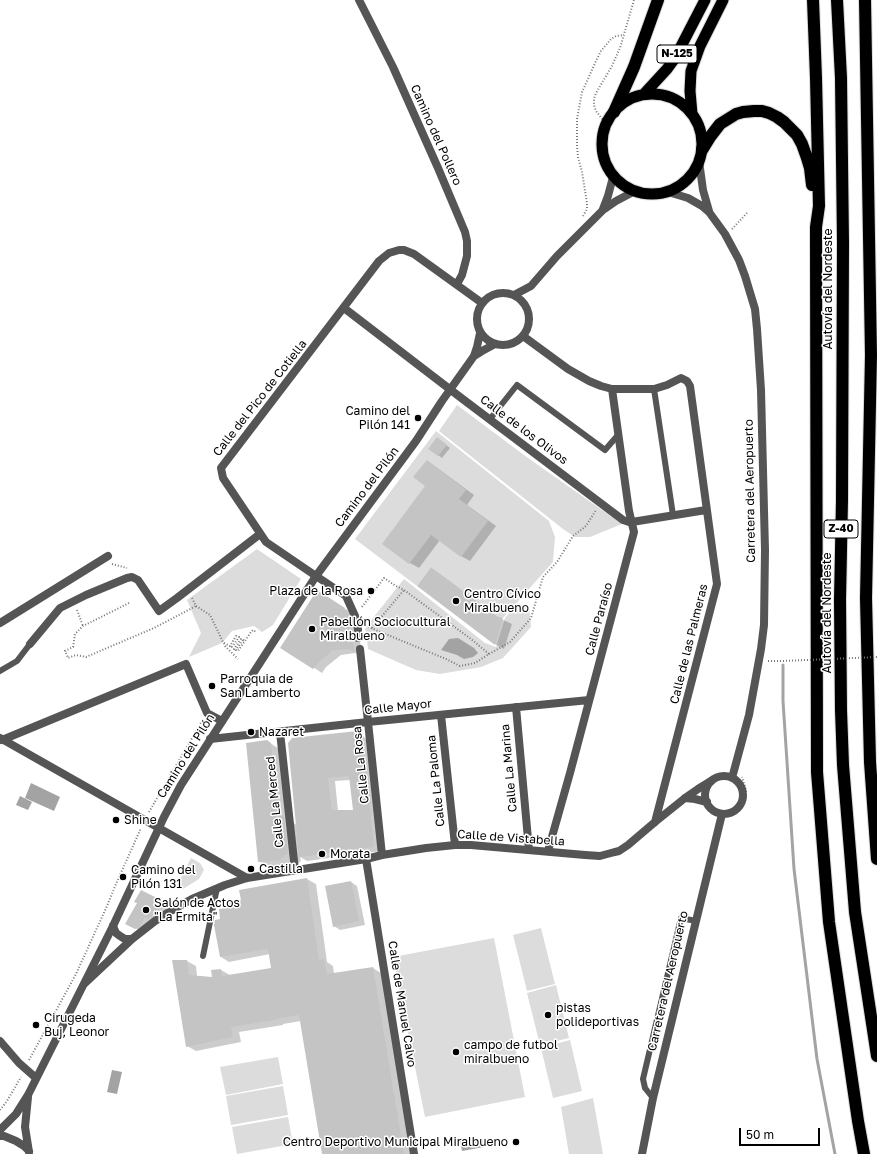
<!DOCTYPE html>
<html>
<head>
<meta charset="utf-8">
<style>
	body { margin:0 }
	#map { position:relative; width:877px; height:1154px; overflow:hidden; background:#fff; font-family:"Golos Text",sans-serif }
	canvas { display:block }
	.scale { position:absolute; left:739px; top:1128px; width:81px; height:18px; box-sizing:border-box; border:2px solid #000; border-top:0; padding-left:5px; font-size:12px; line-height:14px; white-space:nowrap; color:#000; -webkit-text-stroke:3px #fff; paint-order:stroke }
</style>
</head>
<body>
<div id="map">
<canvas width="877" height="1154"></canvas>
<div class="scale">50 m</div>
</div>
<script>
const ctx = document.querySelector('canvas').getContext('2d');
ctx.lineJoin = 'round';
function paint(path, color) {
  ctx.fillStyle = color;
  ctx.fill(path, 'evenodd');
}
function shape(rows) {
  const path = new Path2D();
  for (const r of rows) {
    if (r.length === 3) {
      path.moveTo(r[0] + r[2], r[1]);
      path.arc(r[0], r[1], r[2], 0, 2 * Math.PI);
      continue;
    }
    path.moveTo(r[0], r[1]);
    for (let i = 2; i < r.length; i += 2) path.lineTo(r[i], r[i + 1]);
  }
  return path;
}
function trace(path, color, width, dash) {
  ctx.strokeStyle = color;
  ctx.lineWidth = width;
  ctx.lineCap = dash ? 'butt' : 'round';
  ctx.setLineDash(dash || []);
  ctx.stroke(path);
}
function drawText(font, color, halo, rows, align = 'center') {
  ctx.font = font + ' "Golos Text",sans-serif';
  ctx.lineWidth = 3;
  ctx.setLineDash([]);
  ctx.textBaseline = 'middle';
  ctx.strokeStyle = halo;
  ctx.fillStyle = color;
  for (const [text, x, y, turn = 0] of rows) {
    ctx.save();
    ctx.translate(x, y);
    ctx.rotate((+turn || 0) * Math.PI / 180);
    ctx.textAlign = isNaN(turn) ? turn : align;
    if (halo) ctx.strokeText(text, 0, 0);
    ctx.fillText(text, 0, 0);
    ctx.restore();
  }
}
paint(shape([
	[457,405,528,458,622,524,590,537,575,537,563,529,439,431],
	[436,431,549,521,555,537,553,562,503,618,495,616,431,567,417,586,355,539],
	[257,549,301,579,273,625,262,632,254,626,232,631,222,643,189,657,201,633,187,600],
	[404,579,485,643,496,647,505,618,518,603,529,607,531,627,503,658,481,667,440,674,416,670,368,649,367,639,365,628],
	[191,858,200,863,204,870,199,879,183,889,176,887],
	[541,928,555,984,527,991,513,935],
	[494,938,525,1097,425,1117,393,957],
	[556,985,569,1038,540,1045,527,993],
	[570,1040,582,1091,553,1098,541,1048],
	[278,1057,283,1084,226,1095,220,1067],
	[283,1086,288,1115,231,1125,226,1096],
	[593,1098,603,1154,569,1154,561,1107],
	[288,1117,293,1144,237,1154,232,1127]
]), '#dcdcdc');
paint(shape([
	[458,638,474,648,478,653,473,657,464,659,457,655,441,650,449,639],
	[31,783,60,797,54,811,25,798],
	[20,796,32,802,28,810,16,805],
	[112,1070,122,1072,117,1094,107,1092],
	[482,1138,484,1147,462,1151,460,1141]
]), '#a3a3a3');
paint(shape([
	[441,441,450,448,442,458,438,455],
	[436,467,474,495,467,505,496,526,470,561,461,556,440,540,419,568,410,563,383,544,427,486],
	[431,569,440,574,499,618,512,624,504,649,495,644],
	[325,596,352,613,358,627,362,654,355,653,341,655,326,667,322,673,282,647],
	[356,732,363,736,369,742,381,851,307,861,300,857,301,861,294,867,272,869,259,861,267,741,284,752,292,822,297,825],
	[350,780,354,811,338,811,335,781],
	[307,879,316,884,327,962,333,966,334,974,373,968,381,973,412,1154,323,1154,301,1021,283,1024,283,1025,239,1032,241,1042,196,1051,187,1046,173,961,187,961,196,966,197,976,213,978,221,970,230,975,272,969,270,954,229,962,221,957,221,920,229,908,242,901,240,891],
	[351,882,357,886,365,925,340,930,334,926],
	[141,892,172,908,143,932,127,924,138,903]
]), '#0003');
trace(shape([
	[783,665,783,701,794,869,817,1059,835,1154]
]), '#a3a3a3', 3);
paint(shape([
	[437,437,447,445,438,456,428,449],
	[427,460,466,490,459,499,488,521,461,557,431,535,409,564,382,544,425,486,413,477],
	[431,567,496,616,503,618,495,645,417,586],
	[317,590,345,608,344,609,347,611,351,621,354,651,346,649,333,650,318,663,313,669,280,648],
	[357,731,363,737,374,847,299,857,288,743,292,738],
	[349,776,353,810,332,810,328,778],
	[267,740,271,743,279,816,284,816,288,853,280,860,258,862,246,743],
	[307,878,319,960,324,959,327,974,373,967,404,1154,322,1154,299,1015,275,1019,275,1020,231,1027,233,1037,186,1047,172,960,187,960,189,975,212,977,211,970,221,969,222,976,271,968,268,949,220,957,214,925,215,920,220,919,219,909,228,908,227,902,241,900,239,890],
	[351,881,359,921,333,927,325,886],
	[141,890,167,903,148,919,145,917,139,927,135,929,125,924,137,903,134,902]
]), '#c4c4c4');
const trunk = shape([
	[652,144,50],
	[644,94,667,69,675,58,705,0],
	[692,114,690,91,691,71,700,46,723,0]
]);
const motorway = shape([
	[813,0,816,78,819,206,816,227,817,772,829,922,858,1121,864,1154],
	[837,0,841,78,843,243,842,500,840,600,841,710,843,765,855,912,877,1056],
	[865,0,871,355,866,598,870,762,877,859],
	[614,112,634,67,658,0],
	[702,150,710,137,720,124,736,114,743,112,754,111,762,111,769,113,777,117,784,122,797,135,802,144,807,158,810,168,812,185]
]);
trace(trunk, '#dbdbdb', 13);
trace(motorway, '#dbdbdb', 14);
trace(shape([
	[606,124,596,111,594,105,594,99,596,93,612,66,620,48,634,0],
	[583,216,587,209,587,203,582,172,578,157,577,146,577,119,582,92,596,61,601,51,611,39,616,36,624,35],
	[732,229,747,213],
	[112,564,127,568],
	[192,598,196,606,210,615,225,646,238,659],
	[129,603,83,626,75,634,73,647,65,651,68,658,76,655,86,657,154,628,196,606],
	[362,607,384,578,396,586,404,590,471,639,489,654,475,663,460,666,446,659,366,626],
	[77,610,83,626],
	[372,628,404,590],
	[224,643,230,646,236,636,239,637,232,647,234,649,241,639,243,640,236,650,238,651,251,632,253,630,256,632],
	[489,654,510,642,531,618,543,577,557,562,573,536,586,526,596,510],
	[768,661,783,661],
	[149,812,202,721],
	[731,816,738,811,743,804,746,798,746,790,742,777],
	[29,1060,76,974,107,906,116,884,141,828],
	[0,1110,7,1101,21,1077]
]), '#777', 2, [1, 2]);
trace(shape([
	[654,389,673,515],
	[490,419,517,385,605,450,618,435],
	[0,671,17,661,30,644],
	[203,956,217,888],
	[653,1098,645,1088,643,1079,681,918,696,921]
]), '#555', 6);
trace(shape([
	[316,576,346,596,355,616,358,629,358,638],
	[2,740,186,664,207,713,222,721]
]), '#555', 8);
trace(shape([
	[359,0,393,67,438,168,465,232,467,241,467,256,462,275,457,284],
	[344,308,460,397,623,520,629,522,632,522,706,510],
	[523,336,568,369,589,381,601,386,612,389,654,389,667,385,681,378,687,381,690,386,717,584,655,822],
	[316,576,266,542,223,478,221,468,379,261,389,253,399,250,404,250,414,254,482,303],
	[0,623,108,556],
	[30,644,60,608,86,595,127,578,132,577,138,580,159,611,177,598,260,534],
	[360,649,368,722,382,855],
	[516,707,529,850],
	[441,715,455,845],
	[280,732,295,870],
	[0,738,247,878],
	[210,739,368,722,589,700],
	[685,798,695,799,707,802],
	[548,851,570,773,634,532,629,511,612,389],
	[366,859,414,1154],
	[113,926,116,933,120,936,125,939,132,939],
	[85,983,132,939,155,921,174,909,192,899,225,885,247,878,366,859,382,855,426,848,455,845,471,845,585,855,600,856,611,853,619,851,628,845,655,822,685,798,698,789,711,781],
	[0,1041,19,1063,36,1078]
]), '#555', 8);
trace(shape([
	[699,161,703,190,709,211],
	[668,192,688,198,702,206,709,212,725,234,739,260,745,276,755,309,757,329,761,390,765,550,764,625,761,649,749,715,732,778],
	[603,209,608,196,613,177],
	[503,319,26],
	[514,295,531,286,557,256,603,210,616,201,635,191],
	[474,356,482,351,495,344],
	[724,795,19],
	[28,1097,25,1127,29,1152],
	[0,1130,16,1114,28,1095,113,926,164,817,181,785,316,576,416,441,442,401,474,356,477,347,480,333],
	[0,1136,4,1136,16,1141,24,1146,29,1151],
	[642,1154,653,1098,722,814]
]), '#555', 8);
trace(trunk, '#000', 11);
trace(motorway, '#000', 12);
trace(shape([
	[783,661,877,657]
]), '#777', 2, [1, 2]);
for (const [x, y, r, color] of [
	[418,418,4,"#000"],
	[371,591,4,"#000"],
	[456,601,4,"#000"],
	[312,629,4,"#000"],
	[212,686,4,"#000"],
	[251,732,4,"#000"],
	[116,820,4,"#000"],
	[322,854,4,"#000"],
	[251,869,4,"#000"],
	[123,877,4,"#000"],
	[146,910,4,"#000"],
	[548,1015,4,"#000"],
	[36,1025,4,"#000"],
	[456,1052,4,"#000"],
	[516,1142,4,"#000"]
]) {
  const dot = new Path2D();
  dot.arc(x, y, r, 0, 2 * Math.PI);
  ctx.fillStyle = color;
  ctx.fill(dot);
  trace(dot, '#fff', 1.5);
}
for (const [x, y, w] of [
	[677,54,40],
	[841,529,34]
]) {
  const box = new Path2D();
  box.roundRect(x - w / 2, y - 9, w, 18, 3);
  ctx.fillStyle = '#fff';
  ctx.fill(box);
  trace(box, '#000', 1);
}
drawText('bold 11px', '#000', null, [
	["N-125",677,54],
	["Z-40",841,529]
]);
drawText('12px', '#000', '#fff', [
	["Camino del Pollero",436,135,66],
	["Autovía del Nordeste",828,289,-90],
	["Calle del Pico de Cotiella",260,398,-52],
	["Calle de los Olivos",524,430,37],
	["Camino del Pilón",367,487,-53],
	["Carretera del Aeropuerto",750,491,-91],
	["Autovía del Nordeste",827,613,-90],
	["Calle Paraíso",599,619,-75],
	["Calle de las Palmeras",689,644,-76],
	["Calle Mayor",398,707,-6],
	["Camino del Pilón",186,756,-58],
	["Calle La Rosa",361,765,-96],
	["Calle La Marina",509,768,-95],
	["Calle La Paloma",436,781,-96],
	["Calle La Merced",275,802,-96],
	["Calle de Vistabella",511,838,4],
	["Carretera del Aeropuerto",668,981,-77],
	["Calle de Manuel Calvo",402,1004,81]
]);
drawText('12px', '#000', '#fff', [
	["Camino del",410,411,"right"],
	["Pilón 141",410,425,"right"],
	["Plaza de la Rosa",363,591,"right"],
	["Centro Cívico",464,594],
	["Miralbueno",464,608],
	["Pabellón Sociocultural",320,622],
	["Miralbueno",320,636],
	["Parroquia de",220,679],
	["San Lamberto",220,693],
	["Nazaret",259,732],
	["Shine",124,820],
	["Morata",330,854],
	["Castilla",259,869],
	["Camino del",131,870],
	["Pilón 131",131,884],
	["Salón de Actos",154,903],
	["\"La Ermita\"",154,917],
	["pistas",556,1008],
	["polideportivas",556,1022],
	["Cirugeda",44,1018],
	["Buj, Leonor",44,1032],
	["campo de futbol",464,1045],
	["miralbueno",464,1059],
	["Centro Deportivo Municipal Miralbueno",508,1142,"right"]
], 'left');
</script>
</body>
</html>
